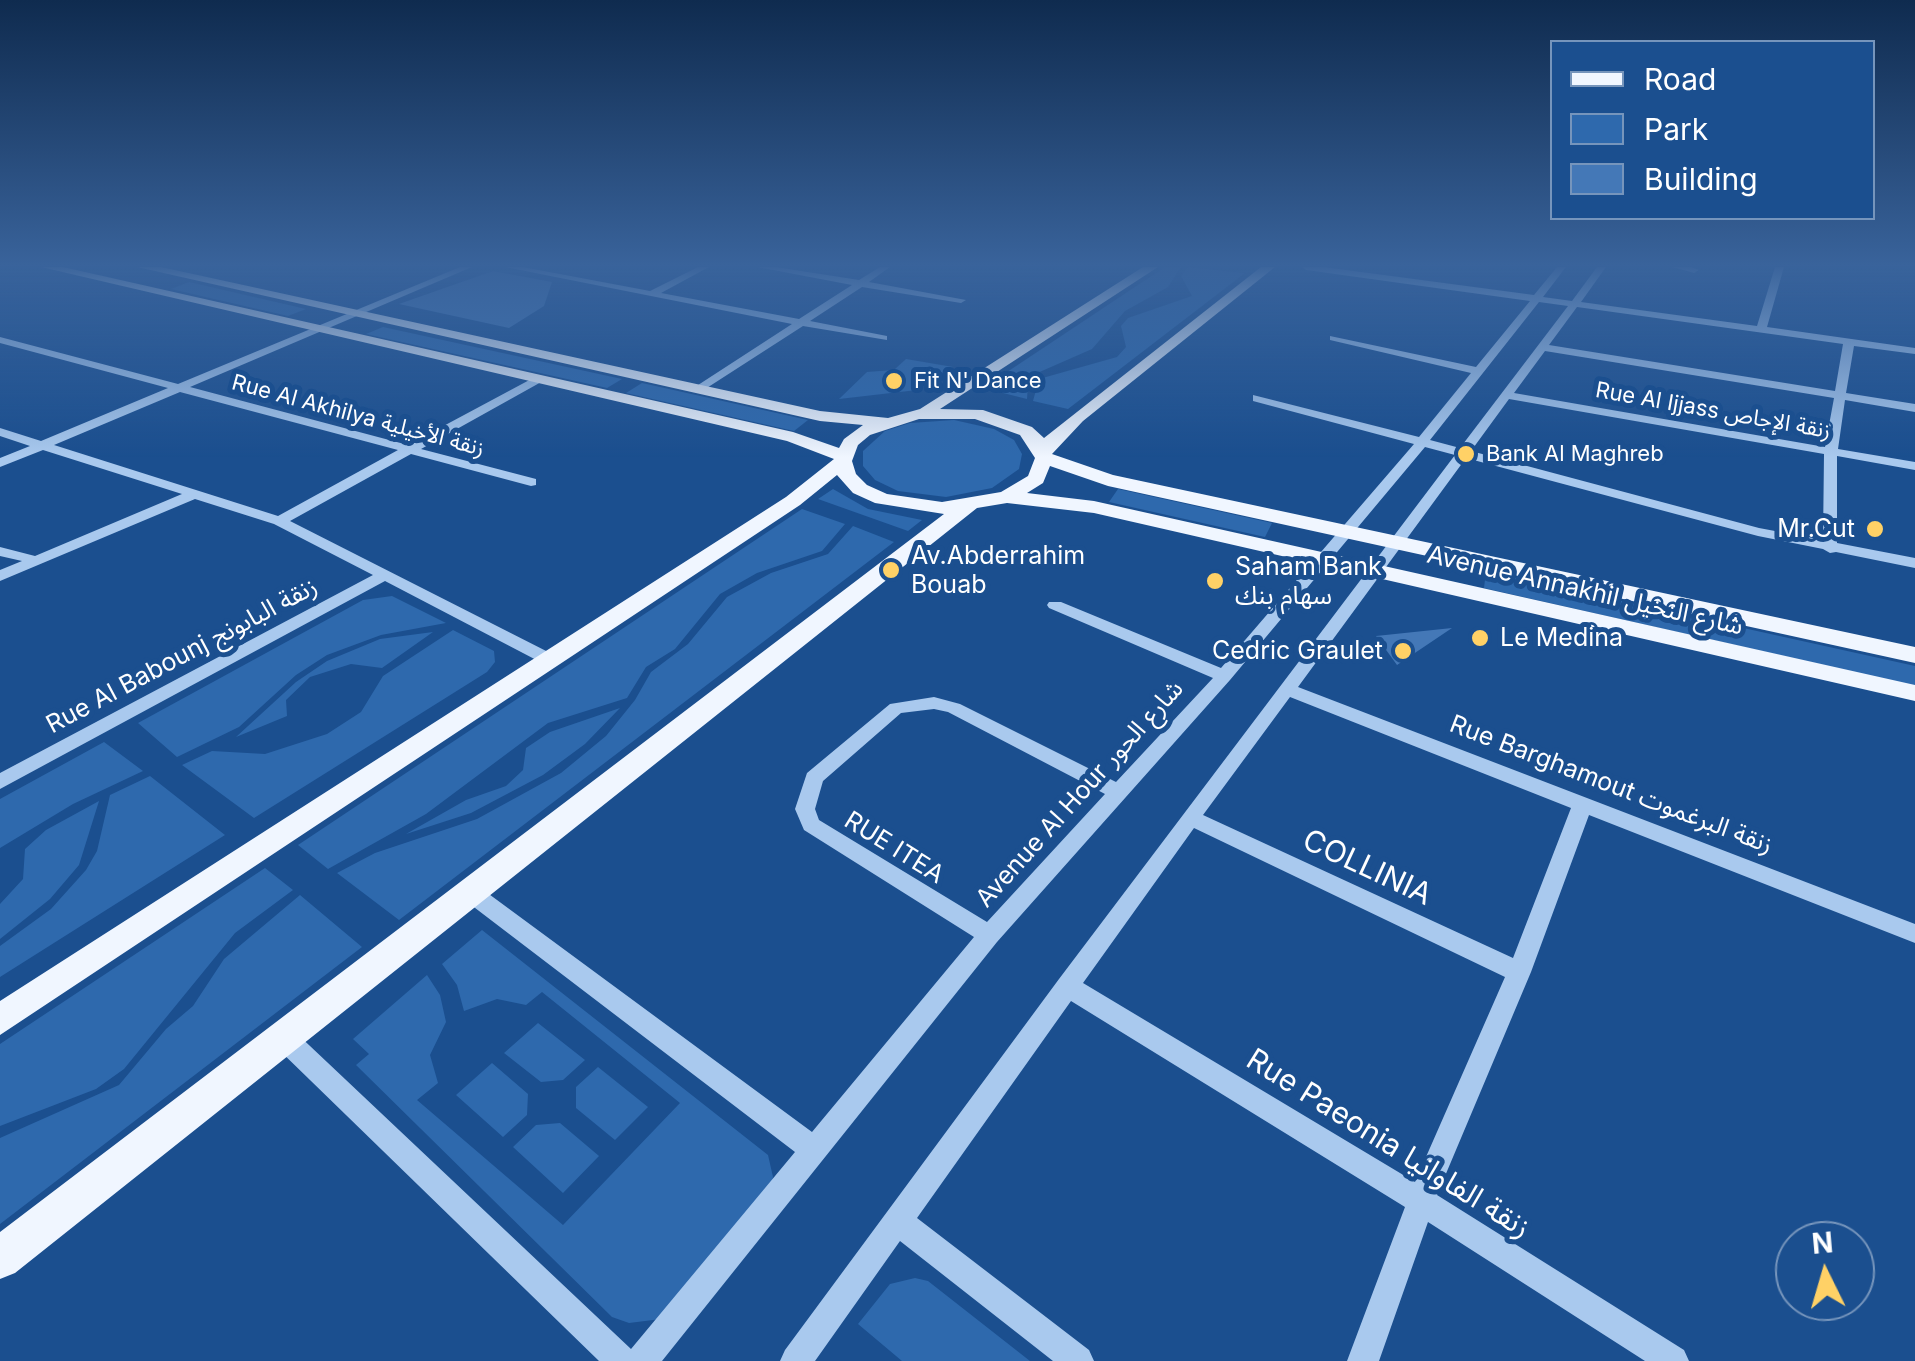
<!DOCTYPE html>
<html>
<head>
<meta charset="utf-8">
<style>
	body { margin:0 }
	#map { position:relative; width:1915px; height:1361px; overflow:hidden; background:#1b4f8f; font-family:Inter,sans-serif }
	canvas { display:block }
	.legend { position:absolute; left:1550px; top:40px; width:325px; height:180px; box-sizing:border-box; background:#1b4f8f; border:2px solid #7695bc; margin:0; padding:12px 18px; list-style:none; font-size:30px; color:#fff }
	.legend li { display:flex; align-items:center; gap:20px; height:50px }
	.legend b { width:50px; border:2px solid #7695bc }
	.north { position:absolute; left:1775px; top:1221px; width:100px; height:100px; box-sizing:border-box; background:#1b4f8f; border:2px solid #7695bc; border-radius:50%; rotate:355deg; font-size:28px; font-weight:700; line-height:40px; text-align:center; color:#fff }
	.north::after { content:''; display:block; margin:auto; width:35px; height:45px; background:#ffd166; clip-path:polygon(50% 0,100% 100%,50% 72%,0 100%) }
</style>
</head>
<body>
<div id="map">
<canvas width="1915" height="1361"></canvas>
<ul class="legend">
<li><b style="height:12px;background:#f0f6ff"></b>Road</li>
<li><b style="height:28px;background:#2e69ad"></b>Park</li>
<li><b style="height:28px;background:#4478b7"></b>Building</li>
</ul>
<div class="north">N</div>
</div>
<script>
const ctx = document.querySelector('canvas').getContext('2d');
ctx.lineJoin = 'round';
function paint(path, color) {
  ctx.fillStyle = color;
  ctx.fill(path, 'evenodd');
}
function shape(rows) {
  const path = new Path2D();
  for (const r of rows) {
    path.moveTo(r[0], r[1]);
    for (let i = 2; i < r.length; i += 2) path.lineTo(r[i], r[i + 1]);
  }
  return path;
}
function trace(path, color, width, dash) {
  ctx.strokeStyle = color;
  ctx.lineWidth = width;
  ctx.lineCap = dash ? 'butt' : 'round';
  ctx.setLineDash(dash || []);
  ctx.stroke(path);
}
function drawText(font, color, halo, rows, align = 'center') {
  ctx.font = font + ' Inter,"Noto Sans Arabic",sans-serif';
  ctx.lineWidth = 10;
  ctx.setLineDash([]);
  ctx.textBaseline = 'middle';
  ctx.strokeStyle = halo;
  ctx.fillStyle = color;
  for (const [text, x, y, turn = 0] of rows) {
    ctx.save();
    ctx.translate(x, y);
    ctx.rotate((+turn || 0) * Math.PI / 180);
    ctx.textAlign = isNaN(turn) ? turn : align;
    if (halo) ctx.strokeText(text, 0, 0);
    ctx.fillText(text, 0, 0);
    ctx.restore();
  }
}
paint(shape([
	[1165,267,1181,267,1168,287,1125,311,1092,349,1035,374,1028,384,1027,399,983,388],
	[1188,267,1245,273,1068,409,1033,401,1039,379,1117,357,1126,347,1121,326,1128,318,1192,296,1181,276],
	[189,282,306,309,288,316,171,289],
	[383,327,622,379,607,388,366,334],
	[906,359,953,367,917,390,839,399,867,372,894,370],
	[642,383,808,420,794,431,626,393],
	[954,420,994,429,1014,440,1022,454,1019,469,992,488,946,497,898,491,875,480,863,466,863,451,885,431,910,423],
	[833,489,868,509,922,520,908,531,818,499],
	[1118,489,1272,523,1265,537,1109,502],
	[802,509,845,524,822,551,757,573,720,594,675,649,646,667,627,698,548,723,426,814,328,869,298,845],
	[853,526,894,542,399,920,337,873,375,853,477,819,561,773,606,736,635,700,651,672,688,644,727,597,771,573,828,554],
	[1486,571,1915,666,1915,686,1484,588],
	[392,596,446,623,381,635,327,655,296,675,239,727,177,757,138,723,363,600],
	[453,630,494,651,495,662,487,672,254,818,182,765,212,751,265,754,327,734,361,712,383,676],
	[433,632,382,668,351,664,310,677,286,700,287,716,236,737,296,682,327,661,380,639],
	[620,708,585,744,543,775,471,813,406,834,466,800,506,786,523,770,526,748,550,732],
	[104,742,143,771,73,804,0,848,0,799],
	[150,776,225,835,0,977,0,946,51,909,86,870,97,851,110,795],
	[99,801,79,865,50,899,0,939,0,904,23,879,25,849,46,830],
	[265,868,293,890,235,933,124,1069,96,1089,0,1126,0,1044],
	[300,895,362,947,0,1224,0,1138,119,1085,166,1029,193,1006,224,959],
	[482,930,768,1155,773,1177,769,1194,661,1319,629,1323,612,1317,356,1065,369,1054,353,1039,427,975,440,995,446,1022,430,1055,438,1083,417,1100,563,1225,680,1103,542,992,526,1005,497,999,464,1011,457,985,442,964],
	[538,1023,585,1060,563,1080,541,1082,504,1053],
	[492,1063,528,1094,527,1115,503,1137,456,1095],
	[598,1067,648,1107,615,1140,576,1108,576,1087],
	[560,1123,599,1156,563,1193,513,1147,536,1125],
	[915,1278,928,1281,1030,1361,902,1361,858,1324,890,1284]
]), '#2e69ad');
paint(shape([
	[493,271,552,282,544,306,509,328,399,304],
	[1452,628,1397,665,1376,636]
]), '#4478b7');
paint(shape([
	[460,267,472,267,190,387,408,445,535,377,543,377,543,381,421,449,536,479,536,485,531,486,411,454,290,521,556,656,559,660,556,664,544,664,385,581,0,789,0,773,373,575,274,524,195,499,0,581,0,570,22,561,0,556,0,547,35,556,182,494,43,450,0,467,0,458,30,446,0,436,0,428,41,441,168,388,0,343,0,337,178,384,460,267],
	[180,392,398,450,278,516,54,445,180,392],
	[505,267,523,267,650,291,698,267,709,267,661,293,799,319,852,285,757,267,776,267,859,280,880,267,890,267,869,282,966,300,961,303,862,287,810,321,887,336,887,340,803,326,699,393,693,389,695,387,792,324,505,267],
	[1302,267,1324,267,1534,295,1557,267,1566,267,1543,297,1572,301,1597,267,1606,267,1581,302,1757,326,1775,267,1784,267,1767,327,1915,348,1915,354,1854,346,1846,393,1915,404,1915,412,1845,400,1838,449,1915,462,1915,470,1837,456,1837,543,1915,558,1915,568,1836,552,1830,553,1823,549,1758,536,1466,458,1298,687,1915,924,1915,943,1589,815,1531,972,1437,1195,1684,1350,1689,1361,1645,1361,1428,1222,1379,1361,1347,1361,1405,1207,1071,1001,917,1218,1089,1350,1094,1361,1053,1361,900,1241,815,1361,780,1361,785,1350,1059,979,1455,455,1425,447,1230,680,997,942,662,1361,599,1361,274,1045,271,1037,274,1029,283,1026,292,1029,631,1349,795,1152,462,898,459,892,462,886,470,883,478,886,812,1132,974,937,804,830,795,809,807,773,890,704,934,697,960,704,1116,782,1213,678,1049,608,1047,605,1049,602,1061,602,1221,668,1414,444,1253,401,1253,395,1419,437,1471,373,1330,340,1330,336,1476,367,1530,301,1306,270,1302,267],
	[1539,302,1568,306,1460,448,1430,440,1539,302],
	[1577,307,1843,344,1835,391,1549,345,1577,307],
	[1545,351,1834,398,1825,447,1514,393,1545,351],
	[1509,399,1824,454,1823,540,1759,528,1471,451,1509,399],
	[1290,697,1571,808,1513,958,1203,815,1290,697],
	[934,709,948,712,1105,794,987,922,819,820,815,809,823,781,901,713,934,709],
	[1194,828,1505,977,1415,1182,1083,983,1194,828],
	[1672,267,1691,267,1699,270,1694,273,1672,267]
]), '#a9c9ee');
paint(shape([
	[41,267,63,267,793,432,839,448,844,439,863,425,820,421,137,267,161,267,820,411,888,418,920,409,1143,267,1158,267,940,409,983,410,1032,427,1044,438,1261,267,1275,267,1083,421,1052,454,1113,475,1915,647,1915,663,1108,486,1050,466,1043,483,1027,493,1094,501,1915,685,1915,701,1094,513,1007,503,977,508,15,1273,0,1279,0,1232,944,514,875,503,853,493,837,475,800,505,0,1035,0,1001,786,497,834,459,787,441,41,267],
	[919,419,975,419,1020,435,1035,458,1028,476,1001,492,942,502,887,494,867,485,856,474,852,461,858,445,870,435,919,419]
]), '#f0f6ff');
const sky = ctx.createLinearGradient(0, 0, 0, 457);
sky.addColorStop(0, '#0f2b4f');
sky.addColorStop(0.58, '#39639b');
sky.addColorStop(1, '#39639b00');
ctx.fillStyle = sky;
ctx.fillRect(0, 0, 1915, 457);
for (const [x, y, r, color] of [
	[894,381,10,"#ffd166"],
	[1466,454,10,"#ffd166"],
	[1875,529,10,"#ffd166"],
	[891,570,10,"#ffd166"],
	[1215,581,10,"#ffd166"],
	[1480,638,10,"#ffd166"],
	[1403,651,10,"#ffd166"]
]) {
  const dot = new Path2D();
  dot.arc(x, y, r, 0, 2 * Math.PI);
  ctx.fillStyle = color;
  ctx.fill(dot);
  trace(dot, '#1b4f8f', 4);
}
drawText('22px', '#fff', '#1b4f8f', [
	["Fit N' Dance",914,381],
	["Bank Al Maghreb",1486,454]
], 'left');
drawText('22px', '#fff', '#1b4f8f', [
	["Rue Al Ijjass زنقة الإجاص",1713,411,10],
	["Rue Al Akhilya زنقة الأخيلية",358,416,15]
]);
drawText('25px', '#fff', '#1b4f8f', [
	["Mr.Cut",1855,529,"right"],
	["Av.Abderrahim",911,556],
	["Bouab",911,585],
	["Saham Bank",1235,567],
	["سهام بنك",1235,596],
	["Le Medina",1500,638],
	["Cedric Graulet",1383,651,"right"]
], 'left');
drawText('25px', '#fff', '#1b4f8f', [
	["Avenue Annakhil شارع النخيل",1585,591,13],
	["Rue Al Babounj زنقة البابونج",182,656,-28],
	["Rue Barghamout زنقة البرغموت",1611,785,21],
	["Avenue Al Hour شارع الحور",1080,794,-48],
	["RUE ITEA",894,848,32]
]);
drawText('30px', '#fff', '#1b4f8f', [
	["COLLINIA",1367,868,25],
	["Rue Paeonia زنقة الفاوانيا",1388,1144,32]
]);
</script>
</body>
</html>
